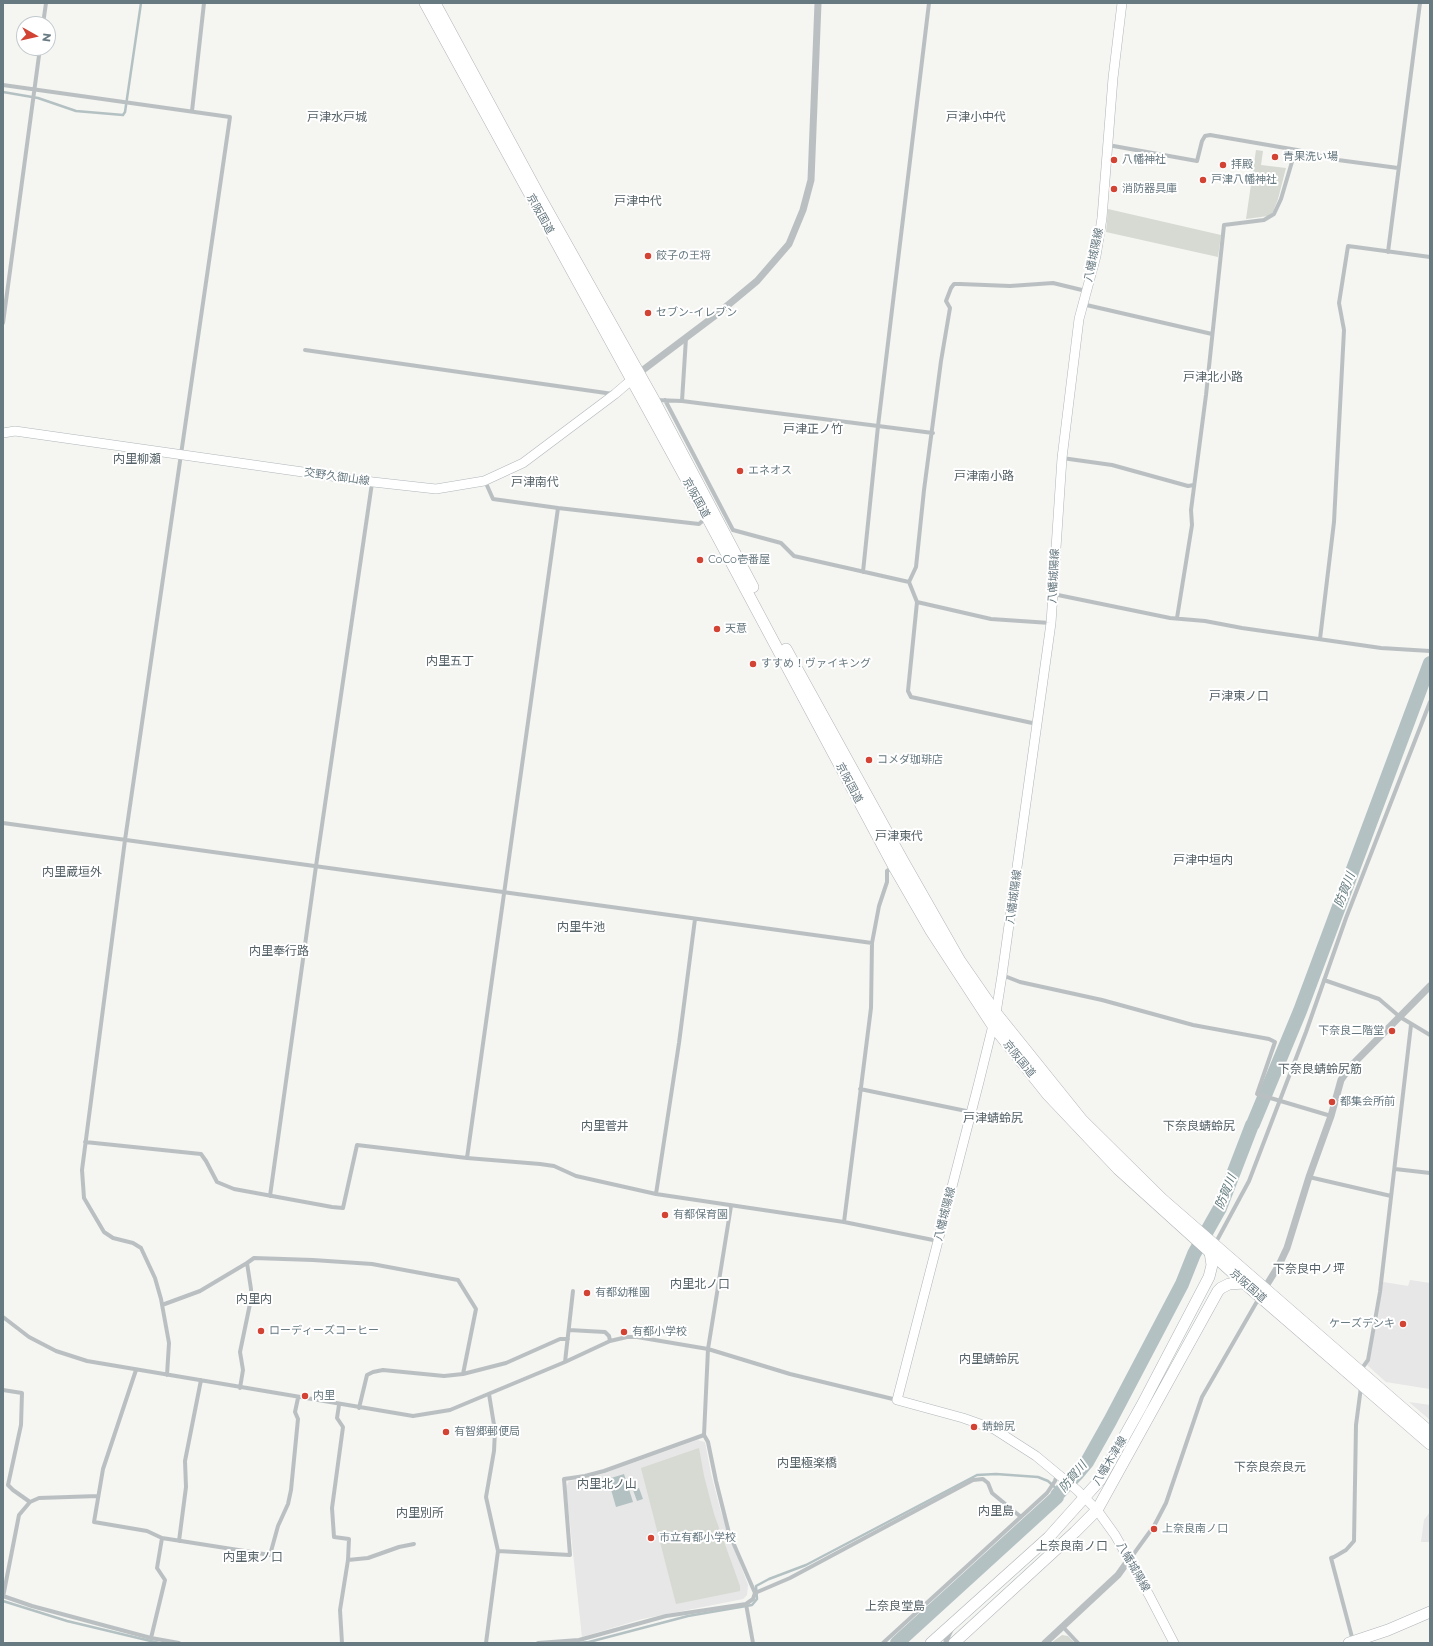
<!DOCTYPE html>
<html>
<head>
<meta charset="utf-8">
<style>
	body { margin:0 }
	#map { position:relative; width:1433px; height:1646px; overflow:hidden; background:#f5f5f2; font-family:Montserrat,sans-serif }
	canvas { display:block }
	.frame { position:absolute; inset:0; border:4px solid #677981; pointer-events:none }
	.north { position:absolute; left:16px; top:16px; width:40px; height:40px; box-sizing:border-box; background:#fff; border:1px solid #c2c9cd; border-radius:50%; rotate:98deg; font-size:11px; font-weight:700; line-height:16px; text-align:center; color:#677981 }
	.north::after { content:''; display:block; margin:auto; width:14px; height:18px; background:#d34334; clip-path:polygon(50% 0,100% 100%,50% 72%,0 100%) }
</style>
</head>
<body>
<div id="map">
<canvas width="1433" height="1646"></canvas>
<div class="frame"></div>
<div class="north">N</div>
</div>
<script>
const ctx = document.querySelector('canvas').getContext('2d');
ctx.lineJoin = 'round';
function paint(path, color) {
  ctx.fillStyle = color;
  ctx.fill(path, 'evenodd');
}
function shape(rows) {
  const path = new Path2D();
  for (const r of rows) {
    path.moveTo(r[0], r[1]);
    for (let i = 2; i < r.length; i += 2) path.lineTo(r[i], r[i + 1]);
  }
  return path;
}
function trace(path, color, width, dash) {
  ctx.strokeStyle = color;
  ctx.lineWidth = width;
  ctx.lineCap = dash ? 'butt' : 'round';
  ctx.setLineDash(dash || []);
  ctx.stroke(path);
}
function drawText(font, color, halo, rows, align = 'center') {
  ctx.font = font + ' Montserrat,"Noto Sans JP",sans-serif';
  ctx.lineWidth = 4;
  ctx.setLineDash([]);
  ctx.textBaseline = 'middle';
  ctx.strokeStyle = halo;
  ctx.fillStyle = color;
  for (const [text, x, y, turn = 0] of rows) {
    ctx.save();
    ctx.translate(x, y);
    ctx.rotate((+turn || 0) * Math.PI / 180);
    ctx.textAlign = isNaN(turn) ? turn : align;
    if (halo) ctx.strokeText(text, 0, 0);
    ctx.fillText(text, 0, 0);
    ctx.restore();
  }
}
paint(shape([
	[1410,1280,1430,1283,1430,1389,1386,1382,1367,1365,1369,1362,1383,1282,1408,1286],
	[1409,1402,1430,1405,1430,1420],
	[697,1440,705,1442,711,1474,721,1512,748,1585,747,1595,743,1599,642,1619,582,1637,566,1487,569,1481,596,1476],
	[1430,1512,1430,1542,1421,1542,1424,1520]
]), '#e6e7e6');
paint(shape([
	[1256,150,1263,151,1261,165,1286,168,1278,199,1273,212,1268,216,1246,219],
	[1108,209,1221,235,1218,257,1106,232],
	[699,1448,704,1476,714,1514,740,1586,740,1591,676,1604,641,1468],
	[1062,1635,1068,1636,1075,1643,1051,1643]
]), '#d6dad2');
paint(shape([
	[624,1474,633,1502,616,1507,608,1479],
	[639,1488,643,1499,637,1501,633,1490]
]), '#b3c1c3');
trace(shape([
	[3,92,38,98,76,111,123,115,125,112,141,3],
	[3,1601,67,1621,159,1643],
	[576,1643,589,1642,688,1616,752,1605,757,1599,756,1586,769,1579,806,1565,977,1475,996,1474,1038,1477,1048,1481,1060,1492]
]), '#b3c1c3', 2.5);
trace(shape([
	[897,1643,1057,1497,1057,1495,1077,1474,1087,1462,1110,1421,1182,1284,1194,1254,1220,1208,1252,1125,1253,1124,1300,1011,1430,663]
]), '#b3c1c3', 14);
const secondary = shape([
	[1122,3,1113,78,1102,218,1096,256,1079,319,1062,458,1051,623,1002,975,996,1013,979,1082,897,1400,963,1418,994,1429,1036,1456,1077,1490,1097,1510,1115,1535,1149,1595,1174,1643],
	[3,433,15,431,373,482,436,489,484,481,523,463,615,394,636,376]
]);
const primary = shape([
	[931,1643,1049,1537,1100,1480,1142,1405,1209,1277,1212,1265,1210,1252],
	[954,1643,1075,1532,1097,1510,1218,1291,1221,1288,1229,1284,1244,1283],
	[1349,1643,1388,1630,1430,1612]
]);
const trunk = shape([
	[425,3,707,517,894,867,931,931,993,1026,1048,1095,1118,1169,1244,1283,1430,1444],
	[435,3,540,197,654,400,753,587],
	[786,649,903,861,960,961,996,1013,1082,1120,1162,1199,1430,1432]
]);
trace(secondary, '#afb6b9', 10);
trace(primary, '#aeb4b7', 12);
trace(trunk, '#b0b5b7', 12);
trace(shape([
	[43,24,46,3],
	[3,85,230,117,125,840,82,1170,84,1198,104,1232,113,1238,133,1243,141,1248,155,1278,161,1299,169,1343,167,1375],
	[192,111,204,3],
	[1108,145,1197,161,1202,141,1205,136,1210,135,1297,150,1338,160,1398,168],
	[1388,252,1420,3],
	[1082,304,1212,334],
	[3,323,40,48],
	[305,350,613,394],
	[655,400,682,401,933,433],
	[665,400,733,530,781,543,794,556,909,582],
	[682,401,686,338],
	[1062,458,1112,465,1188,486,1194,485],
	[485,481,493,499,558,508,699,524,707,517],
	[863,572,878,426,929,3],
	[1053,594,1170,618,1205,621,1242,628,1381,648,1430,651],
	[917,602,991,619,1050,623],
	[1177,618,1192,525,1191,510,1206,395,1224,225,1264,220,1274,214,1281,199,1294,155,1297,150],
	[1320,639,1334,522,1344,330,1339,303,1348,246,1430,257],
	[1037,724,911,697,908,691,917,602,909,582,916,567,924,490,941,361,950,308,946,301,951,288,954,284,960,284,1010,286,1053,283,1086,291],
	[3,823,872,943],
	[1002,975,1020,982,1102,1000,1193,1025,1269,1039,1275,1042,1257,1094,1331,1116],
	[1324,980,1379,999,1400,1017,1430,1035],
	[860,1089,971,1112],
	[85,1142,201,1154,206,1161,217,1182,234,1189,332,1207,343,1208,357,1145,467,1158,540,1164,554,1166,576,1176,656,1194,844,1222,938,1241],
	[467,1158,558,508],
	[1395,1169,1430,1173],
	[1309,1177,1391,1196],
	[656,1194,679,1043,695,919],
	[270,1196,316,866,372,483],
	[731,1206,708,1349,704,1435,708,1442,716,1481,729,1533,755,1593],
	[844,1222,871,1008,872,943,879,906,887,882,887,871,893,867],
	[1215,1244,1249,1181,1306,1032,1346,918,1430,702],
	[247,1263,254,1258,313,1260,372,1264,458,1280,476,1309,463,1374],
	[162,1305,200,1291,247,1263,251,1289,251,1299,240,1352,243,1370,240,1388],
	[3,1317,29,1337,56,1351,87,1361,413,1416,450,1410,565,1362,610,1341,627,1337,637,1337,708,1349,790,1374,897,1400],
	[569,1330,605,1332,609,1336,610,1341],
	[565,1362,573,1291],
	[136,1370,103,1469,94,1522,147,1531,162,1538,270,1555,278,1526,288,1504,291,1490,298,1419,295,1412,298,1398],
	[1360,1371,1368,1360,1380,1292,1411,1025],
	[3,1390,22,1393,21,1425,8,1485,13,1490,30,1502],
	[339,1405,337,1418,343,1427,332,1508,334,1537,349,1539,348,1560],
	[359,1408,367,1375,373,1372,383,1370,444,1376,463,1374,506,1363,560,1339,568,1339],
	[179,1541,186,1487,185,1461,201,1380],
	[498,1551,570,1555,564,1479,585,1476,604,1471,704,1435],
	[1130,1559,1154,1526,1166,1503,1202,1397,1259,1298],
	[3,1596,32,1606,151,1638,179,1643],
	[3,1597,19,1515,30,1502,39,1498,98,1496],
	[746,1604,753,1643],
	[1063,1627,1078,1643],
	[151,1638,165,1580,157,1568,162,1538],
	[1353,1641,1331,1558,1334,1557,1346,1550,1354,1541,1356,1425,1361,1387],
	[342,1643,340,1610,348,1560,368,1558,399,1547,414,1544],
	[486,1643,498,1551,486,1497,494,1451,495,1431,489,1394],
	[538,1643,579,1640,666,1616,746,1604,753,1599,755,1593,790,1578,973,1480,983,1479,988,1483,992,1493,1021,1517],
	[883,1643,1047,1493,1055,1481,1057,1475]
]), '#bac0c2', 4);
trace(shape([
	[639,373,716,315,757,281,789,244,803,210,811,180,818,3],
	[1263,1291,1279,1265,1287,1248,1309,1177,1331,1116,1341,1080,1350,1067,1430,986],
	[947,1643,947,1636,951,1628],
	[1045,1643,1118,1575,1128,1561]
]), '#bac0c2', 7);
trace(secondary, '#fff', 9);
trace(primary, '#fff', 11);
trace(trunk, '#fff', 11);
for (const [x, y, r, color] of [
	[1275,157,4,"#d34334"],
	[1114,160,4,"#d34334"],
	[1223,165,4,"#d34334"],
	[1203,180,4,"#d34334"],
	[1114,189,4,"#d34334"],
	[648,256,4,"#d34334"],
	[648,313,4,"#d34334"],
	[740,471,4,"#d34334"],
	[700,560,4,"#d34334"],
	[717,629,4,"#d34334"],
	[753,664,4,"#d34334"],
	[869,760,4,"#d34334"],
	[1392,1031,4,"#d34334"],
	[1332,1102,4,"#d34334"],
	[665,1215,4,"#d34334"],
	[587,1293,4,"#d34334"],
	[1403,1324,4,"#d34334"],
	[261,1331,4,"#d34334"],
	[624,1332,4,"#d34334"],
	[305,1396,4,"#d34334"],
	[974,1427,4,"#d34334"],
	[446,1432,4,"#d34334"],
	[1154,1529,4,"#d34334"],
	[651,1538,4,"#d34334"]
]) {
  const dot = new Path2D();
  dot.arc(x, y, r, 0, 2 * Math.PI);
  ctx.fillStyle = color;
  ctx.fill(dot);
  trace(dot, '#fff', 1.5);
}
drawText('11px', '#677981', '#fff', [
	["青果洗い場",1283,157],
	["八幡神社",1122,160],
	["拝殿",1231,165],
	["戸津八幡神社",1211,180],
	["消防器具庫",1122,189],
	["餃子の王将",656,256],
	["セブン-イレブン",656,313],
	["エネオス",748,471],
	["CoCo壱番屋",708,560],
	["天意",725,629],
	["すすめ！ヴァイキング",761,664],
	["コメダ珈琲店",877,760],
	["下奈良二階堂",1384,1031,"right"],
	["都集会所前",1340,1102],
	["有都保育園",673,1215],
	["有都幼稚園",595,1293],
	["ケーズデンキ",1395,1324,"right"],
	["ローディーズコーヒー",269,1331],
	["有都小学校",632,1332],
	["内里",313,1396],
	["蜻蛉尻",982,1427],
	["有智郷郵便局",454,1432],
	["上奈良南ノ口",1162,1529],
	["市立有都小学校",659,1538]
], 'left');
drawText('11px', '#677981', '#fff', [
	["京阪国道",540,214,61],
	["八幡城陽線",1094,255,-78],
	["交野久御山線",337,477,8],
	["京阪国道",696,498,61],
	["八幡城陽線",1054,576,-87],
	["京阪国道",849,783,62],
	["八幡城陽線",1014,897,-82],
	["京阪国道",1019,1059,51],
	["八幡城陽線",945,1214,-76],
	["京阪国道",1248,1286,41],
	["八幡木津線",1110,1461,-59],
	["八幡城陽線",1133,1567,60]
]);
drawText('12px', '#546166', '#fff', [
	["戸津水戸城",337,117],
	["戸津小中代",976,117],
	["戸津中代",638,201],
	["戸津北小路",1213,377],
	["戸津正ノ竹",813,429],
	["内里柳瀬",137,459],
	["戸津南小路",984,476],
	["戸津南代",535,482],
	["内里五丁",450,661],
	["戸津東ノ口",1239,696],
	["戸津東代",899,836],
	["戸津中垣内",1203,860],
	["内里蔵垣外",72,872],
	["内里牛池",581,927],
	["内里奉行路",279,951],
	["下奈良蜻蛉尻筋",1320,1069],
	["戸津蜻蛉尻",993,1118],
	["内里菅井",605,1126],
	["下奈良蜻蛉尻",1199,1126],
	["下奈良中ノ坪",1309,1269],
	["内里北ノ口",700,1284],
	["内里内",254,1299],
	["内里蜻蛉尻",989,1359],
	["内里極楽橋",807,1463],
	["下奈良奈良元",1270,1467],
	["内里北ノ山",607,1484],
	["内里島",996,1511],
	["内里別所",420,1513],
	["上奈良南ノ口",1072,1546],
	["内里東ノ口",253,1557],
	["上奈良堂島",895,1606]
]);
drawText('italic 12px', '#637a7d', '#fff', [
	["防賀川",1345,890,-69],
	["防賀川",1226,1192,-67],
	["防賀川",1073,1477,-50]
]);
</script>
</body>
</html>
